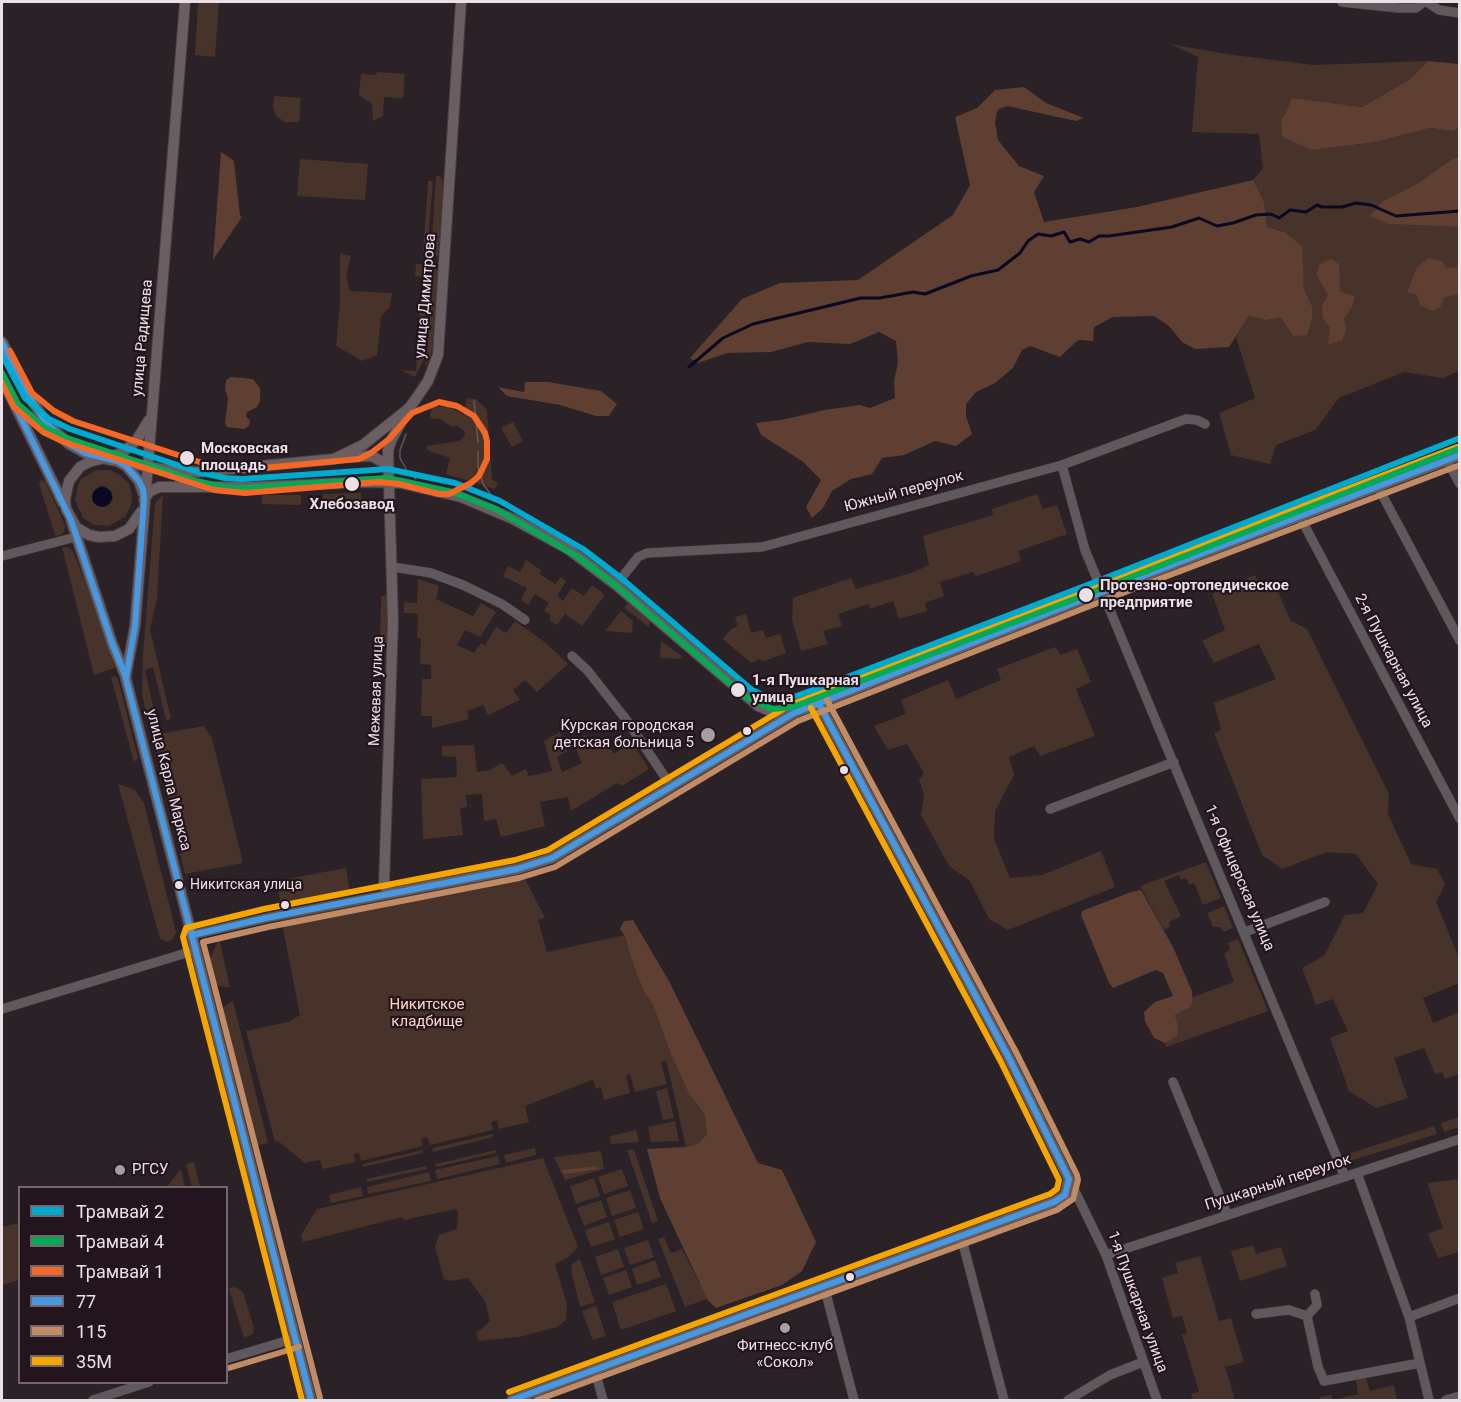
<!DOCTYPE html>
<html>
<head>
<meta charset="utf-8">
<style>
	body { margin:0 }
	#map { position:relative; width:1461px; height:1402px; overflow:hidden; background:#2a2226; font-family:Roboto,sans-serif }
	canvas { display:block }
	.frame { position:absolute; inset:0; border:3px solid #ebe0e6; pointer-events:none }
	.legend { position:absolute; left:18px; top:1186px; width:210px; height:198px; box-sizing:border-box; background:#23141d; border:2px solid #73666d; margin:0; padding:8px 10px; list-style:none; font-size:18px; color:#ebe0e6 }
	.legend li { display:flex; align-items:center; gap:12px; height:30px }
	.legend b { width:30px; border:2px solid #73666d }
</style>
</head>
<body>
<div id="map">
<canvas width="1461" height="1402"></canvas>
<div class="frame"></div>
<ul class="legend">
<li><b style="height:8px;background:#00a9ce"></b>Трамвай 2</li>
<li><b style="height:8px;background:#06aa56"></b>Трамвай 4</li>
<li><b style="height:8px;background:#f36827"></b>Трамвай 1</li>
<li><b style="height:8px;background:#4699e1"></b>77</li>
<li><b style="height:8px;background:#c18c65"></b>115</li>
<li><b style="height:8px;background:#f7a600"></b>35М</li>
</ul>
</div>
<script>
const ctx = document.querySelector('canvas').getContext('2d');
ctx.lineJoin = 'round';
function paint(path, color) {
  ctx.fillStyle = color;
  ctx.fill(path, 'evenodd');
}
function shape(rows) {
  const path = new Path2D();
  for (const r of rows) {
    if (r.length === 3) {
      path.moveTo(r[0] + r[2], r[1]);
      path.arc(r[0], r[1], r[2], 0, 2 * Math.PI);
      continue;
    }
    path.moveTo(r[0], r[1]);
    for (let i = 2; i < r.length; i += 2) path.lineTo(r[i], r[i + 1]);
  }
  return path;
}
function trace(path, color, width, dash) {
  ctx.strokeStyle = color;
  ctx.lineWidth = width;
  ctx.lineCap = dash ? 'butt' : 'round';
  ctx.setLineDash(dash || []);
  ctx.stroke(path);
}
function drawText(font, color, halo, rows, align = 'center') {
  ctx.font = font + ' Roboto,sans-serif';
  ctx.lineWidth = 4.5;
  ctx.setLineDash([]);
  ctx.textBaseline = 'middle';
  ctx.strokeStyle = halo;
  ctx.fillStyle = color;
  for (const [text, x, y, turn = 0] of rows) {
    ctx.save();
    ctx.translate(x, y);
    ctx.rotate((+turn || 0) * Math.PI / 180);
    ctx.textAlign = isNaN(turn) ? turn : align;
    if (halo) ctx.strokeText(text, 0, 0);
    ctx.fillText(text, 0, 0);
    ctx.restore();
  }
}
paint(shape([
	[198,2,219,2,215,57,195,55],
	[1170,44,1226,54,1314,65,1428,61,1409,80,1362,107,1292,99,1285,114,1281,119,1282,137,1311,150,1377,142,1430,128,1453,131,1459,128,1459,157,1449,160,1420,182,1383,201,1388,224,1459,227,1459,371,1443,378,1404,372,1339,398,1315,430,1276,445,1270,464,1231,455,1219,413,1255,398,1236,337,1249,316,1265,320,1281,318,1293,336,1312,306,1304,289,1302,271,1284,232,1267,227,1264,202,1253,180,1263,168,1259,134,1192,132,1198,57],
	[377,72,405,74,403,98,384,97,383,116,373,121,372,104,359,95,361,74,376,75],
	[274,96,301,98,299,122,285,122,276,116,273,108],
	[300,159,368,164,365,200,297,196],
	[436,176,440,176,443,181,439,256,431,255],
	[428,181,433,181,427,255,423,254],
	[340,253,351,256,346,276,350,291,392,293,390,307,381,317,377,355,362,361,336,346,340,304],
	[416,264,431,265,430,277,415,276],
	[433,265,438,271,432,350,430,360,424,367,427,359],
	[420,307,428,307,424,359,415,377,400,370,416,371],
	[467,398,476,399,487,410,492,480,498,483,495,489,446,474,450,458,427,450,427,446,460,441,465,435,464,431,457,425,453,427,438,418,432,419,430,416,432,406,449,407,464,415],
	[513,422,523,441,512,447,501,428],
	[97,470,110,470,120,475,129,484,132,495,131,505,125,517,109,526,94,525,83,518,75,500,78,485,81,479],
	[100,486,105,486,112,492,113,499,107,506,102,507,93,502,93,492],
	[41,480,45,481,65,525,64,532,58,536,55,535,39,484],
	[361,493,361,505,323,507,323,494],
	[1037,494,1043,509,1057,505,1067,534,1018,551,1021,561,976,576,973,572,940,582,944,596,925,603,927,611,899,619,893,601,870,609,869,604,838,614,842,626,823,631,828,644,801,651,792,620,793,598,851,578,856,589,914,572,929,565,923,536,993,515,992,509],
	[163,495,157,598,150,629,171,719,166,720,153,667,145,670,157,723,149,725,142,694,143,654,155,503],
	[262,495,301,495,301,505,262,504],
	[62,547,68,547,73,551,106,636,115,668,94,675],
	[526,560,541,570,540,574,555,584,561,577,566,581,557,596,563,601,572,588,584,596,592,585,605,595,582,626,565,614,557,625,549,620,551,615,544,611,549,603,535,594,528,605,521,600,527,588,503,576,508,566,520,572],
	[1255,575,1259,584,1277,590,1291,621,1307,629,1389,794,1388,814,1411,864,1437,869,1445,884,1436,902,1459,958,1459,983,1423,998,1433,1023,1459,1012,1459,1074,1445,1079,1442,1072,1435,1074,1424,1048,1394,1058,1408,1098,1376,1108,1349,1091,1330,1038,1348,1031,1333,999,1316,1005,1302,968,1324,956,1345,915,1363,913,1378,884,1356,854,1327,852,1282,869,1262,855,1214,733,1221,730,1214,703,1276,679,1259,644,1214,663,1202,641,1225,630,1212,594],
	[418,579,439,586,436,599,473,616,481,603,496,612,480,637,465,630,457,645,474,653,481,643,485,645,496,627,506,633,515,621,546,643,568,664,537,692,525,680,513,690,520,700,488,715,483,705,467,711,469,719,432,728,432,716,421,716,422,679,431,679,431,665,420,664,421,639,417,638,418,614,404,613,404,602,417,603],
	[386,595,389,597,388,643,380,646,381,596],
	[628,603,650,620,649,627,624,608],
	[621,611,633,621,632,633,605,631],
	[746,614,751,633,763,630,766,638,780,634,786,653,762,662,760,659,751,663,723,639,731,629,738,626,735,617],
	[661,641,682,656,680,659,660,658],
	[1055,647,1061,655,1077,649,1091,682,1076,689,1095,736,1040,756,1034,746,1009,757,1014,775,995,811,994,839,1010,878,1042,875,1101,851,1115,887,1008,930,989,919,970,881,949,866,921,815,924,794,919,780,924,773,907,744,888,750,874,726,906,714,901,700,948,680,956,699,1001,680,997,669],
	[115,676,118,679,138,758,134,762,111,677],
	[204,726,212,739,243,863,185,874,153,735],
	[560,732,567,751,557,757,562,772,582,763,573,742,586,735,593,747,604,739,614,754,632,742,649,769,622,786,617,783,571,811,568,797,540,802,545,826,501,837,496,819,484,821,482,794,466,795,467,807,460,808,463,835,423,839,421,779,457,777,456,757,442,756,442,746,474,745,477,772,490,770,502,763,512,776,526,769,529,776,552,771,544,741],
	[118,784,135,790,144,803,176,932,173,939,167,942,160,939],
	[1206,862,1221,898,1203,905,1194,883,1189,885,1186,878,1181,880,1179,875,1164,881,1181,916,1169,922,1170,927,1164,930,1140,886],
	[346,868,350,892,281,905,276,881],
	[521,871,545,918,538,920,547,952,625,935,632,961,644,992,653,1005,670,1052,689,1094,704,1113,707,1134,699,1143,686,1147,666,1060,661,1063,667,1084,635,1092,630,1074,626,1076,630,1093,604,1100,601,1087,596,1089,594,1081,592,1080,525,1106,529,1122,499,1129,497,1121,491,1122,493,1130,430,1145,427,1137,421,1139,423,1146,361,1161,359,1153,354,1154,355,1162,323,1169,320,1160,305,1163,278,1141,275,1142,246,1031,288,1022,300,1015,281,919],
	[1224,906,1233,928,1224,932,1220,927,1213,927,1207,913],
	[219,938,230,987,225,987,215,985,209,962],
	[1238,939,1268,1011,1166,1047,1165,1043,1177,1036,1178,1026,1175,1015,1189,1008,1193,1002,1193,997,1234,982,1224,954,1230,949,1228,943],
	[233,1001,268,1143,254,1146,221,1011,226,1005],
	[667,1088,674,1118,663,1120,656,1091],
	[1459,1117,1459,1127,1444,1132,1441,1123],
	[675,1121,679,1141,651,1142,648,1127],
	[1434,1126,1437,1134,1349,1161,1344,1160,1342,1156],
	[636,1130,639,1142,611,1144,610,1136],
	[493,1134,493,1137,433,1152,432,1148],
	[535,1148,536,1155,506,1163,504,1155],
	[423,1150,423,1153,363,1167,363,1164],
	[496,1150,496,1153,436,1167,435,1164],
	[627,1150,634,1150,658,1221,652,1223],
	[601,1151,604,1169,565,1180,562,1174,595,1166,563,1170,561,1172,554,1157],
	[498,1156,500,1164,437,1179,435,1170],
	[543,1158,578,1247,567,1258,555,1264,567,1304,566,1320,557,1327,519,1337,478,1341,476,1332,482,1329,490,1321,485,1301,468,1278,451,1281,444,1279,435,1247,439,1235,457,1229,458,1213,456,1209,404,1220,402,1217,303,1242,301,1235,317,1209],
	[194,1162,200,1187,192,1187,186,1164],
	[426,1166,427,1169,367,1182,366,1179],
	[181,1169,185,1187,167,1187],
	[622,1169,628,1186,604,1194,598,1177],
	[429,1172,431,1181,368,1194,367,1187],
	[594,1178,600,1196,576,1204,570,1186],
	[1459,1179,1459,1252,1438,1258,1428,1234,1443,1228,1427,1183],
	[361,1187,363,1196,331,1203,329,1195],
	[630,1190,636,1208,612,1216,606,1198],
	[601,1200,607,1217,584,1226,577,1208],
	[638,1212,644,1229,620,1237,614,1220],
	[609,1222,615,1239,591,1247,585,1230],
	[19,1223,19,1280,2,1285,2,1227],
	[664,1237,671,1253,682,1249,707,1299,685,1307,658,1239],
	[648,1240,654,1257,630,1265,624,1248],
	[1253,1245,1256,1254,1281,1247,1287,1266,1240,1281,1231,1251],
	[618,1249,624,1267,601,1275,595,1257],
	[1200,1256,1219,1321,1231,1318,1244,1362,1225,1367,1235,1400,1193,1400,1191,1394,1199,1392,1182,1335,1187,1333,1182,1316,1173,1318,1162,1278,1178,1273,1175,1263],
	[580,1259,595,1302,580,1307,571,1270,572,1264],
	[655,1260,661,1277,637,1285,632,1269],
	[626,1270,632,1287,609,1295,603,1278],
	[666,1284,676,1311,621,1330,612,1302],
	[236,1287,243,1292,254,1328,253,1334,244,1338,229,1288],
	[596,1306,606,1336,593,1340,582,1311],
	[1366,1378,1370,1391,1394,1385,1397,1400,1319,1400,1320,1397,1331,1395,1333,1400,1358,1394,1356,1380]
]), '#48332b');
paint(shape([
	[1428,61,1459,64,1459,128,1453,131,1430,128,1377,142,1311,150,1282,137,1281,119,1285,114,1292,98,1362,107,1409,80],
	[1024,87,1046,103,1084,118,1076,121,1007,106,999,109,997,112,995,123,998,140,1019,166,1044,176,1034,192,1044,222,1137,207,1253,180,1264,202,1267,227,1284,232,1302,246,1304,289,1312,306,1312,318,1307,335,1293,336,1281,318,1265,320,1249,316,1229,347,1195,349,1182,342,1169,326,1154,316,1113,317,1094,327,1093,341,1078,340,1060,357,1030,346,1022,350,1013,368,995,383,976,392,966,404,966,416,972,434,956,446,935,441,904,455,882,458,872,474,851,479,832,491,823,508,812,518,806,507,821,480,802,461,761,435,756,423,781,420,825,410,860,405,870,408,895,398,894,381,898,363,896,341,879,332,850,344,808,342,771,352,727,353,698,363,690,358,742,299,780,283,858,280,953,215,970,185,955,117,977,108,995,90],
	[221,152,234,161,240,216,242,217,213,260],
	[1459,157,1459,227,1388,224,1370,216,1383,201,1420,182,1450,160],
	[1429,258,1442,261,1446,268,1459,267,1459,293,1444,298,1440,307,1433,311,1420,305,1416,294,1407,292,1417,267],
	[1331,259,1339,264,1340,291,1355,297,1352,307,1344,318,1346,330,1342,341,1328,344,1330,328,1323,318,1322,306,1328,295,1316,274,1320,264],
	[231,377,253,379,260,388,260,401,257,407,247,412,246,417,250,420,249,426,244,429,227,427,225,423,228,398,225,390,226,380],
	[525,382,548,382,601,391,617,404,609,416,596,416,560,405,507,396,498,387,524,392],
	[1141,890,1173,947,1192,991,1193,1002,1189,1008,1175,1015,1178,1026,1177,1036,1165,1043,1154,1038,1145,1021,1144,1012,1155,1002,1173,996,1163,973,1156,970,1113,988,1109,983,1081,915,1082,911,1131,892],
	[633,920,669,981,758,1163,782,1170,816,1242,802,1271,782,1285,716,1308,707,1299,660,1198,647,1149,686,1147,699,1143,707,1134,704,1113,689,1094,670,1052,653,1005,644,992,632,961,625,936,620,929,624,921],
	[595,1166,599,1169,565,1174,561,1172,562,1170]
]), '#5f3f31');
paint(shape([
	[102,497,10]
]), '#0a0922');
trace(shape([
	[689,367,723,338,753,324,861,298,880,298,913,292,925,294,971,276,998,270,1020,253,1028,241,1038,234,1051,236,1064,232,1070,242,1080,239,1089,242,1099,236,1109,236,1172,227,1199,218,1217,226,1233,223,1256,215,1271,214,1279,218,1290,210,1306,212,1317,205,1322,207,1342,207,1356,203,1371,205,1396,216,1460,211]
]), '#0a0922', 3);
const minor = shape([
	[1342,2,1398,8,1416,8,1424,2],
	[1427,2,1439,10,1460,13],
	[1447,460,1460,484],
	[1062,465,1085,550,1345,1177],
	[1378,487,1460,641],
	[1300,517,1460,819],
	[2,556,76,537],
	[393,567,431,573,463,585,502,604,525,620],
	[616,585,638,557,647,553,762,547,1062,465,1186,419,1197,420,1205,424],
	[572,656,588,671,628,722,671,786],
	[1050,809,1174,762],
	[1245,932,1325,902],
	[192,935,266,918,396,893],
	[2,1009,196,950],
	[1173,1082,1227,1214],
	[1357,1173,1409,1317,1429,1400],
	[1069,1179,1106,1255,1157,1400],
	[961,1236,1004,1400],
	[1106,1255,1460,1139],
	[824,1286,854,1400],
	[1256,1314,1289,1310,1307,1316,1318,1367,1324,1381,1420,1363],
	[1307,1316,1317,1305,1315,1294],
	[1409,1317,1460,1298],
	[226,1359,296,1338],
	[595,1371,603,1400],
	[93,1400,149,1382],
	[1068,1400,1110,1375,1143,1362],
	[1446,1400,1460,1396]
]);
const major = shape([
	[2,342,31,399,46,423,69,444,85,453,117,461,126,466,139,481,143,493],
	[2,379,63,503],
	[408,409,391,441,388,451,393,621,384,884,387,890,392,893,517,869,552,858,794,713,1130,581,1460,455],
	[344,457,372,456,384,463,388,469],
	[106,459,167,470,198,472,334,459,363,445,408,409,413,403,428,381,438,355,461,2],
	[144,500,149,492,159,487,253,487,366,482,400,483,461,497,513,519,568,549,616,585,758,706,778,714,792,714],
	[141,512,129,529,115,536,99,537,89,535,76,527,66,509,65,499,69,481,80,467,89,462,113,456,123,452,136,441,149,420],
	[71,520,112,643,125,675,311,1400],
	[126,675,135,626,185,2],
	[512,1400,1054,1202,1065,1195,1069,1179,1009,1058,819,704]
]);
trace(minor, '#453e42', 10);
trace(major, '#453e42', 12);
trace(minor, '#5f585c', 9);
trace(major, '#6a5e62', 10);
trace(shape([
	[474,401,478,442],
	[406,434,400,450,400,458,407,471,416,479],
	[478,451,478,466,483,484,491,495,500,501]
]), '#5f585c', 1.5);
trace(shape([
	[2,342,31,399,46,423,69,444,85,453,117,461,126,466,139,481,143,489,144,500,135,626,126,678],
	[2,379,71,520,112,643,125,675,311,1400],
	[192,935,266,918,517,869,552,858,794,713,1130,581,1460,455],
	[512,1400,1054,1202,1065,1195,1069,1179,1009,1058,819,704]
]), '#4699e1', 6);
trace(shape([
	[229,1368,299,1347],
	[320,1398,203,942,268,927,519,878,555,867,798,721,1133,589,1460,465],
	[537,1400,1057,1210,1073,1199,1078,1180,1077,1175,1017,1054,827,700]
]), '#c18c65', 6);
trace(shape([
	[509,1392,1050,1194,1057,1189,1059,1180,1001,1062,811,708],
	[302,1400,183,937,186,928,264,909,515,860,548,850,790,705,1127,573,1457,447]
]), '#f7a600', 6);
trace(shape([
	[2,355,25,398,49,419,70,429,198,472,225,478,242,479,388,469,455,483,500,501,583,549,621,578,752,690,773,700,791,698,824,686,1090,584,1460,438]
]), '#00a9ce', 6);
trace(shape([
	[2,373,18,404,44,427,67,438,196,481,224,487,243,488,387,478,452,492,496,509,578,557,615,585,746,697,772,709,793,707,827,694,1093,592,1460,448]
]), '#06aa56', 6);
trace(shape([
	[2,383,14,407,43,432,64,442,214,490,245,493,379,482,399,484,439,494,449,494,471,483,479,476,487,459,487,441,485,433,474,416,457,406,439,402,412,413,389,439,371,453,359,459,242,470,218,468,73,421,54,411,32,393,10,351]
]), '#f36827', 6);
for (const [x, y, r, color] of [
	[187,458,8,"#ebe0e6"],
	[352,484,8,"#ebe0e6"],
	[1086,595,8,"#ebe0e6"],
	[738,690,8,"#ebe0e6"],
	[747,731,5,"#ebe0e6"],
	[708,735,8,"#a79ea3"],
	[844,770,5,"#ebe0e6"],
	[179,885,5,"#ebe0e6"],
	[285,905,5,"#ebe0e6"],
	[120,1170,6,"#a79ea3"],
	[850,1277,5,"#ebe0e6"],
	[785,1328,6,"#a79ea3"]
]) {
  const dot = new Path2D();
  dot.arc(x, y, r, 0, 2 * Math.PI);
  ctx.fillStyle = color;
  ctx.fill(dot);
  trace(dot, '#23141d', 2);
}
drawText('14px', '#ebe0e6', '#23141d', [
	["Никитская улица",190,885]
], 'left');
drawText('15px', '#ebe0e6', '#23141d', [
	["улица Димитрова",426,296,-85],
	["улица Радищева",143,338,-85],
	["Южный переулок",904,492,-15],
	["2-я Пушкарная улица",1393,661,62],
	["Межевая улица",377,691,-88],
	["улица Карла Маркса",168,780,76],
	["1-я Офицерская улица",1239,878,67],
	["Пушкарный переулок",1278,1183,-18],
	["1-я Пушкарная улица",1137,1302,70]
]);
drawText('bold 15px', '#ebe0e6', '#23141d', [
	["Московская",201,449],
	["площадь",201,466],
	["Хлебозавод",352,505,"center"],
	["Протезно-ортопедическое",1100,586],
	["предприятие",1100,603],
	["1-я Пушкарная",752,681],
	["улица",752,698]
], 'left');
drawText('15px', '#ebe0e6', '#23141d', [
	["Курская городская",694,726],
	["детская больница 5",694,743],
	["РГСУ",132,1170,"left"],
	["Фитнесс-клуб",785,1346,"center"],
	["«Сокол»",785,1363,"center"]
], 'right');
drawText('15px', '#fed5c4', '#23141d', [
	["Никитское",427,1005],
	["кладбище",427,1022]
]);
</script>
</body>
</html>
